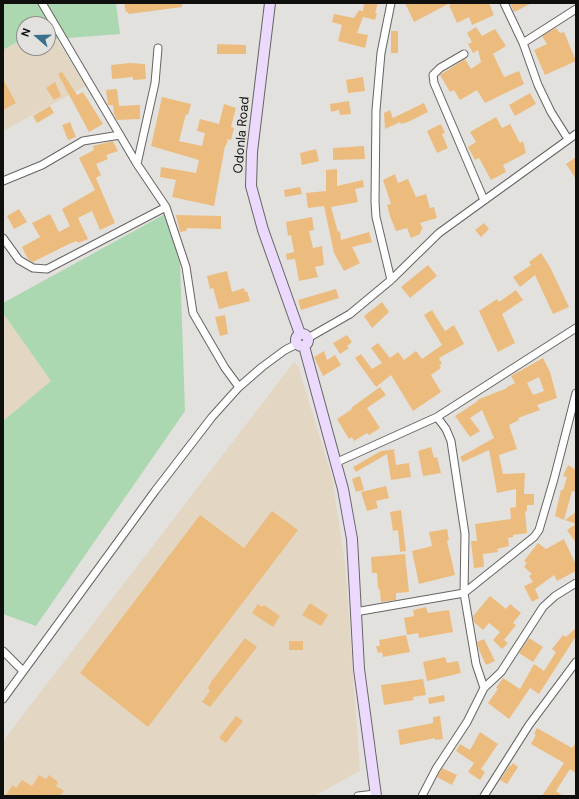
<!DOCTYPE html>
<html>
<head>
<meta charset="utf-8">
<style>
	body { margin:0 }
	#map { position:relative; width:579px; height:799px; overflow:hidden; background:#e3e1de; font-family:"DM Sans",sans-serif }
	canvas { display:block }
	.frame { position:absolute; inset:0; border:4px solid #0f0f0e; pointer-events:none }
	.north { position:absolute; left:16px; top:16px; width:40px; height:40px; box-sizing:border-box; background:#e3e1de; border:1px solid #8e8d8b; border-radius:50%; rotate:290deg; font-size:11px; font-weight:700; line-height:16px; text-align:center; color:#0f0f0e }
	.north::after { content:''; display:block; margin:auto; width:14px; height:18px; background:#39708b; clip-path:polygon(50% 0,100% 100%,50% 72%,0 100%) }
</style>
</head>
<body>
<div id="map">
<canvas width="579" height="799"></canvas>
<div class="frame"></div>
<div class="north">N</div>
</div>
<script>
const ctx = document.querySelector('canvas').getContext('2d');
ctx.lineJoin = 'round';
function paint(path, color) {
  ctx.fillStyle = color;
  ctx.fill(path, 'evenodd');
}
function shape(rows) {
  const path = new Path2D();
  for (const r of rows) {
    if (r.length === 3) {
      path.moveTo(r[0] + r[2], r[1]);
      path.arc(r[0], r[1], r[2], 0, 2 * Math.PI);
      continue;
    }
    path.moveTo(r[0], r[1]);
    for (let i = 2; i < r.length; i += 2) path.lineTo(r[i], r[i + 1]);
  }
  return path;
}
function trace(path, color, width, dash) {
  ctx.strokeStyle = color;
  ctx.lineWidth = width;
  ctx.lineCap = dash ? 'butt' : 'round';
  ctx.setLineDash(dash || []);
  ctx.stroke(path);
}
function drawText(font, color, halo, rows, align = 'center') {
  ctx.font = font + ' "DM Sans",sans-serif';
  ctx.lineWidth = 3;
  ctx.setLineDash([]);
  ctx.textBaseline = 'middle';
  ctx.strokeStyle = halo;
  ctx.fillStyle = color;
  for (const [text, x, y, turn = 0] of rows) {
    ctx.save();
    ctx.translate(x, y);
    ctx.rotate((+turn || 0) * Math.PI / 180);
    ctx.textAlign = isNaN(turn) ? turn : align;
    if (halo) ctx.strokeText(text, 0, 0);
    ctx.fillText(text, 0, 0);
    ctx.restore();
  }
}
paint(shape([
	[48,26,86,86,3,131,3,50,24,38,24,48,48,48],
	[3,313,51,381,3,421],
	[294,362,298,366,332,477,345,563,360,771,314,796,3,796,3,741]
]), '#e3d6c2');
paint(shape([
	[3,3,116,3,120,34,56,39,48,24,24,24,24,38,3,50],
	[165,214,180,264,185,411,36,626,3,614,3,421,51,381,3,313,3,303]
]), '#abd8b1');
paint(shape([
	[124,3,182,3,182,7,129,14,128,12,126,12],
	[364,3,378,3,375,13,377,13,375,20,363,17,357,33,368,35,365,48,338,41,342,25,332,22,334,14,354,18,359,10,363,11],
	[405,3,450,3,414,22],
	[452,3,489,3,494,15,472,25,469,17,457,23,449,5],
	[510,3,532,3,514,12],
	[476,27,482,36,495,29,506,46,493,54,504,77,519,71,524,84,485,103,477,90,460,100,454,90,450,92,440,75,465,59,471,69,481,62,478,50,473,53,468,44,472,42,467,33],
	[556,28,560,33,564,32,576,61,545,75,534,50,547,44,542,36],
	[391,31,398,31,398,53,391,53],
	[217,44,246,45,246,54,217,54],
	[130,63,145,64,146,79,133,80,133,77,112,79,111,65],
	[62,72,77,95,83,92,103,124,89,132,58,74],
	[363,77,365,91,348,93,346,80],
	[3,79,16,103,3,110],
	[55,82,61,96,54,100,46,88],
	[117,89,119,106,140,105,140,119,117,120,114,114,113,105,108,105,106,90],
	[530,93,536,104,515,116,509,105],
	[162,97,191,104,188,115,186,114,179,141,202,146,205,133,197,131,200,119,219,124,224,104,236,108,231,127,234,128,231,140,228,139,226,146,225,146,214,206,172,197,176,180,160,177,161,167,196,173,199,160,151,146],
	[349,101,351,114,340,115,339,110,331,112,330,104],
	[424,103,428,112,408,122,401,124,400,122,385,129,384,113,390,110,393,118],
	[50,106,54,113,37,123,33,116],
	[496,117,502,128,510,124,520,143,523,141,526,153,503,165,506,172,491,180,479,158,475,160,468,147,476,142,470,132],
	[70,122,76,137,68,140,62,125],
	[441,124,445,133,442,134,448,148,437,153,427,131],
	[113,141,118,151,106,155,108,159,96,164,101,175,96,178,115,223,100,230,92,211,78,218,88,239,78,243,77,241,69,244,33,262,28,259,22,247,40,237,32,223,50,214,59,232,70,226,62,209,95,190,79,158,94,150,93,146],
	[364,146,365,159,333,160,333,148],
	[316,149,319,161,302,165,300,153],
	[576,157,576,179,566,164],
	[337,169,337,186,363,180,364,187,355,189,358,202,331,207,338,232,340,231,341,240,369,232,372,242,352,247,360,263,344,271,334,253,324,206,308,208,306,193,326,191,326,170],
	[395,174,398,183,408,179,416,197,426,194,430,208,434,207,437,218,420,223,423,229,421,230,420,234,411,238,407,228,396,231,390,216,387,205,391,204,383,180],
	[300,187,302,194,285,197,284,190],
	[19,209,27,222,14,229,7,216],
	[176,215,221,216,221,229,187,228,186,231,180,232],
	[312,217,314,230,309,231,313,248,322,246,324,265,315,267,318,277,299,281,295,259,287,260,286,254,294,252,291,235,288,236,286,222],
	[484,223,489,229,481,237,475,230],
	[541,253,550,267,569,307,553,314,535,275,520,287,513,277,531,265,529,262],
	[428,265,437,276,410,298,401,287],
	[227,271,232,292,244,288,245,292,247,291,250,301,219,309,213,288,210,289,207,276],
	[336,289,339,298,301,310,298,300],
	[516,290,523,300,502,314,515,343,498,352,479,311,497,299,499,302],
	[382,302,389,312,372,328,364,316],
	[432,310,445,331,454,325,464,344,439,358,442,364,439,365,441,368,431,375,441,392,413,411,391,375,376,387,355,358,361,354,372,369,382,363,371,348,378,343,390,358,398,352,404,360,416,351,422,359,442,345,424,315],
	[225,315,228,334,220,336,215,317],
	[347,335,352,342,347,346,349,348,340,354,333,343],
	[324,351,327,360,335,355,341,365,323,376,314,357],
	[543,358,550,372,557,398,537,405,540,410,518,418,519,420,509,425,517,449,499,455,503,474,525,473,524,494,534,494,534,505,527,505,527,511,525,512,527,533,513,535,513,537,508,538,509,546,497,549,498,552,483,554,484,567,474,568,471,541,477,541,475,524,511,519,510,508,516,507,516,489,497,493,489,450,463,462,460,457,494,438,482,410,470,418,480,431,470,437,455,416,478,401,477,400,507,388,507,387,515,383,511,376],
	[539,377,544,391,533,395,527,383],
	[380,387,386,395,367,408,380,428,369,435,367,433,354,441,352,437,349,439,337,419,352,409,351,408],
	[431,447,434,458,437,457,441,473,423,476,418,451],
	[396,449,394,450,396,465,409,463,411,477,391,480,387,454,356,472,353,467,381,451],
	[568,465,576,470,576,492,572,491,564,520,555,516,561,490,563,490,567,477,563,476],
	[360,476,364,490,356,492,352,479],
	[386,486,389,498,376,501,378,508,367,511,361,492],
	[401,510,406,551,400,552,398,530,393,531,390,512],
	[272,511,298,530,148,727,80,673,200,515,244,548],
	[576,512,576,543,567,530,576,524,565,520],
	[447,529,449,540,447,541,455,575,419,584,412,551,432,546,429,532],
	[564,539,576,565,576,571,557,581,554,575,535,589,539,598,532,602,524,586,533,582,529,576,532,574,524,567,527,563,524,561,538,543,546,549],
	[405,554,409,592,396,593,396,600,381,602,380,590,378,588,377,573,372,573,371,557],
	[490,596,506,609,510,604,521,613,513,623,516,625,504,640,508,643,502,649,493,640,500,632,489,623,483,630,474,622,473,616],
	[310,603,328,615,321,626,302,615],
	[258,604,262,607,264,605,280,616,273,627,252,613],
	[426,607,428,613,449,610,453,632,419,638,418,633,407,635,404,618,414,616,413,610],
	[576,628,576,636,539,694,530,688,509,719,488,703,498,689,496,688,503,678,520,689,534,664,544,671,556,652,552,649,563,635,566,637],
	[406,635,410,652,383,657,382,652,378,653,376,646,380,646,379,640],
	[245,638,257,647,210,707,202,702,210,691,208,688,211,682],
	[529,638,543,647,533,662,519,653],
	[484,639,495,661,486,665,479,650,477,642],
	[289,641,303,641,303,650,289,650],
	[445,657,447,663,458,661,461,673,427,681,423,662],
	[423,679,426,695,413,697,414,700,384,705,381,685],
	[444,695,445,701,429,704,428,698],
	[236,716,243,721,226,743,219,738],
	[440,716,443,739,435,740,435,738,400,745,398,730,433,723,433,717],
	[537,728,572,748,576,743,576,773,570,769,556,791,563,796,542,796,564,763,531,744,536,735,534,734],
	[480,732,498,744,481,769,485,772,480,780,468,772,474,763,456,751,460,744,470,750],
	[513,763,518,767,507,784,500,780,510,765,511,766],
	[442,768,457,775,452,785,437,777],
	[39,775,46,779,49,775,58,782,56,786,64,791,60,796,5,796,13,785,16,788,22,780,32,786]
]), '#ecbc7e');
const street = shape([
	[42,3,137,164,166,207,186,267,193,313,225,368,239,387],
	[504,3,523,43,538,85,551,112,568,139],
	[523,43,576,9],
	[464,54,440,68,433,75,434,83,484,200],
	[137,164,155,83,158,48],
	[3,181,42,165,83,141,120,135],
	[3,238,19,260,33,268,47,269,166,207],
	[391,280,376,217,375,202,376,110,381,53,391,3],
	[308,338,350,314,391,280,439,233,576,134],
	[437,417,446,429,451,441,465,534,464,593,476,664,484,688],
	[335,463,437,417,576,328],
	[355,612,464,593,534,537,539,530,554,479,576,393],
	[3,651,23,671],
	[3,699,155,491,212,417,239,387,262,367,285,350,297,344],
	[358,796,375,794],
	[422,796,436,769,467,722,484,688,501,672,543,607,555,596,576,583],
	[484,796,529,725,576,662]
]);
const secondary = shape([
	[270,3,252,152,251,186,263,230,300,334],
	[302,340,6],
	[304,346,343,489,352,539,359,669,376,796]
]);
trace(street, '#676563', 9);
trace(secondary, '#676563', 12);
trace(street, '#fff', 7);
trace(secondary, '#ecdafe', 10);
drawText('13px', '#0f0f0e', '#e3e1de', [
	["Odonla Road",242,135,-85]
]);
</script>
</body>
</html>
